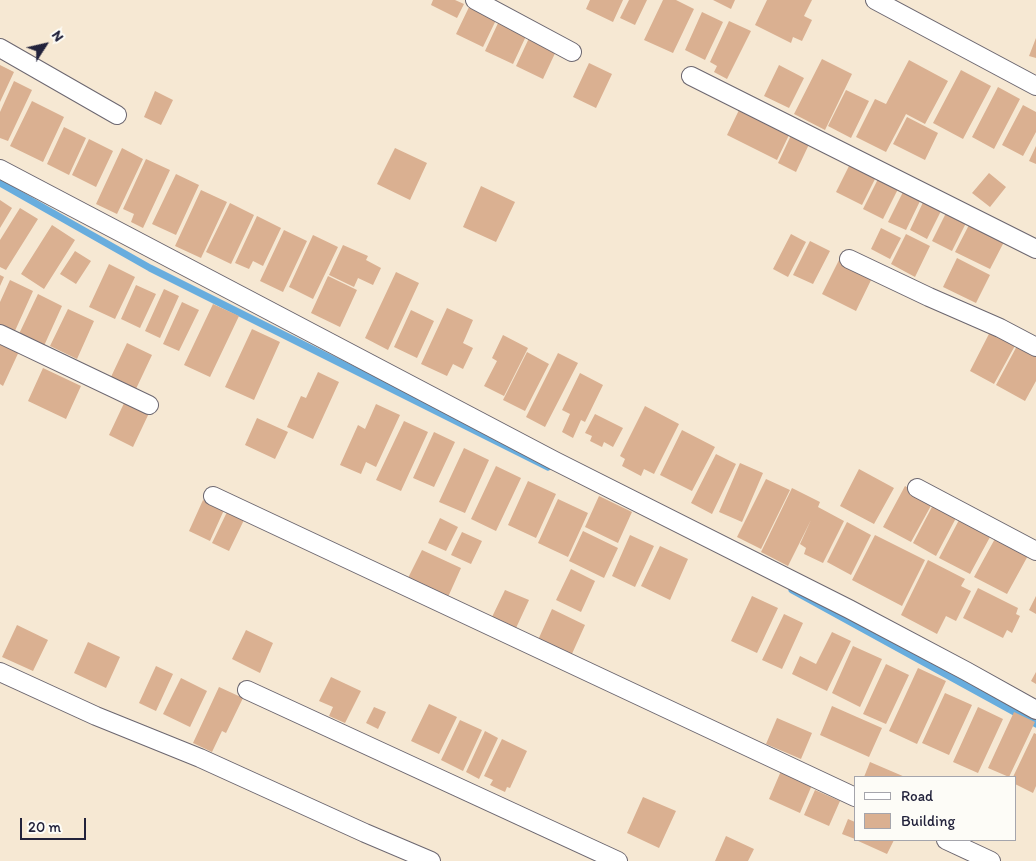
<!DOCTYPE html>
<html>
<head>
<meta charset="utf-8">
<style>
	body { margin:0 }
	#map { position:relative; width:1036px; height:861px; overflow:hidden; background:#f6e8d3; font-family:Itim,sans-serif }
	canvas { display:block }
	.legend { position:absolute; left:854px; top:776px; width:162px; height:65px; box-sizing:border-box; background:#fdfcf7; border:1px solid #a5a5ac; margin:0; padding:6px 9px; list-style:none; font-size:15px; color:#22223b }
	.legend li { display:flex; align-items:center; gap:10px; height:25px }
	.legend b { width:25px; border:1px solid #a5a5ac }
	.north { position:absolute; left:20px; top:20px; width:50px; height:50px; -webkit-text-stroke:4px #fdfcf7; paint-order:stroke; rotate:55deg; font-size:14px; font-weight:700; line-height:20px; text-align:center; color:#22223b }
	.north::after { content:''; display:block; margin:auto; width:18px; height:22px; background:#22223b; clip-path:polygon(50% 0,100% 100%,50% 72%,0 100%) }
	.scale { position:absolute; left:20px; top:818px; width:66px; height:22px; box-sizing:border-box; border:2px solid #22223b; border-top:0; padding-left:6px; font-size:15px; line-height:18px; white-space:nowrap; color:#22223b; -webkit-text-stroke:4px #fdfcf7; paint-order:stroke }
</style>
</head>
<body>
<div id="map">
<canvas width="1036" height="861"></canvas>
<ul class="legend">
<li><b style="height:6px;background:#fff"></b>Road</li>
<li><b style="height:14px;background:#dab091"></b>Building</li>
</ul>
<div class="north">N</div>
<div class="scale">20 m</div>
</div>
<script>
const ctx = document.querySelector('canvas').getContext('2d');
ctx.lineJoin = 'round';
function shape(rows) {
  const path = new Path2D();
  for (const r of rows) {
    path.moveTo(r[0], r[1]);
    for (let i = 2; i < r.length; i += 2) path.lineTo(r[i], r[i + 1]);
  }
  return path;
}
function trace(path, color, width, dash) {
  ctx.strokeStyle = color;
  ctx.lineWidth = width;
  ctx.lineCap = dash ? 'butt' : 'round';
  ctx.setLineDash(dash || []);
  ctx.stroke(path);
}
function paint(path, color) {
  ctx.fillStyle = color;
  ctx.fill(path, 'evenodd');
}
trace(shape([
	[0,183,150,268,548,467],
	[792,590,1036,724]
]), '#68adde', 7);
paint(shape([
	[433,0,455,0,464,4,457,18,431,5],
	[590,0,623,0,613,22,586,9],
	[629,0,647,0,635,25,620,18],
	[663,0,676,0,694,9,673,53,644,40],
	[713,0,735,0,731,9],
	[767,0,812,0,804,16,812,20,802,41,793,37,791,43,755,25],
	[470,5,497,18,483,47,456,34],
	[702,12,723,22,705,60,685,50],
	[499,21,527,34,513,64,485,51],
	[729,21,751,31,727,79,714,72,717,66,710,62],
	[530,36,557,49,543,79,516,66],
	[1036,38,1036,58,1029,56],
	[822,59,852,74,825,130,794,114],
	[909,60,948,81,925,124,906,114,886,152,856,137,875,99,886,104],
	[589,63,612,74,596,108,573,97],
	[0,65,14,72,0,102],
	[779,65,804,78,789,108,764,96],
	[961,70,991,86,963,139,933,123],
	[14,81,32,90,8,141,0,138,0,112],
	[998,87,1020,99,994,149,972,137],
	[846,90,869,101,851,138,828,126],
	[155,91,173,100,161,125,144,117],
	[32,101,64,117,43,162,10,146],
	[1023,105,1036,112,1036,132,1023,156,1002,145],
	[739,110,789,135,777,160,727,135],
	[907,117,938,133,925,160,893,144],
	[64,127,86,138,69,175,47,164],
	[793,131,811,140,796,172,778,163],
	[89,139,113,151,96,187,72,175],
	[1036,146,1036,164,1029,161],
	[122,148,143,159,117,214,96,204],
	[395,148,427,163,410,200,377,184],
	[146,159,170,170,143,228,131,222,134,214,123,209],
	[852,160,878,173,862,205,836,192],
	[881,173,901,183,883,219,863,209],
	[989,173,1006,187,990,207,972,193],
	[176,174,199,185,176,235,152,224],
	[481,186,515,202,496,242,463,227],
	[905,188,922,197,906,230,888,222],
	[201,190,227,202,201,258,175,246],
	[926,196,944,205,927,239,910,230],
	[0,200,12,208,0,228],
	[230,203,254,215,231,264,206,252],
	[949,207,969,217,952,251,932,241],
	[20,208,38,219,6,270,0,267,0,240],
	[257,216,281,228,263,266,253,261,249,269,235,263],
	[970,223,1005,240,990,269,955,252],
	[52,225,75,240,44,289,21,274],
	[881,228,901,238,890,259,871,249],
	[284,230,307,241,283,292,260,281],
	[791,234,806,242,788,277,773,269],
	[906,234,930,246,915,277,891,264],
	[313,235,338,247,313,299,289,287],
	[810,241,830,251,813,284,793,275],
	[343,245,368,256,366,260,381,268,373,285,358,278,354,287,329,275],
	[75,251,91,261,76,284,60,274],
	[957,258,990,275,976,303,943,287],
	[839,260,873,276,856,311,822,294],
	[109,264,135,277,115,319,89,307],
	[396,272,419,283,388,350,365,338],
	[0,275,4,277,0,286],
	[328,276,357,290,340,327,311,313],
	[10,280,33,291,14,333,0,327,0,302],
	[136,285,156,294,140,328,121,319],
	[164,289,179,296,160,338,145,331],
	[38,294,62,306,43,348,18,336],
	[182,302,199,310,179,351,163,344],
	[213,304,239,316,210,377,184,365],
	[447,308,473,320,463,343,473,348,463,369,453,364,447,376,421,364],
	[68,309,94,321,77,359,50,346],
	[411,310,434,321,417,358,394,347],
	[992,328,1017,342,994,384,970,371],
	[252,329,280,342,254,400,225,387],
	[503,335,528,348,504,396,484,386,497,361,492,358],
	[0,338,21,347,3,386,0,384],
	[127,343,152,355,135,391,110,379],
	[1018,344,1036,354,1036,381,1025,401,996,385],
	[527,352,549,364,525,411,503,400],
	[558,353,578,363,545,427,526,417],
	[43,368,81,386,66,419,28,401],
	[318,372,339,382,313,439,287,427,301,396,306,398],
	[580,373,603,385,585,422,581,420,573,438,562,432,570,414,562,410],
	[126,399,150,411,133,447,109,435],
	[376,404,400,415,376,467,366,462,361,474,340,465,358,425,365,429],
	[645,406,679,424,654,474,644,469,641,476,622,466,625,459,620,456],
	[595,414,623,428,613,447,604,442,602,447,590,441,592,436,585,433],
	[257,418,288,432,275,459,245,445],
	[404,421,428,432,401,491,376,480],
	[682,430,715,447,692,491,660,475],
	[434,432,455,442,434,487,413,478],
	[464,448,489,460,465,513,439,502],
	[716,454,736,464,712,514,691,503],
	[740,463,763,473,742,522,719,512],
	[496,466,521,478,496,531,471,519],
	[859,469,894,488,874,524,840,506],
	[766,479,790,490,761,549,737,537],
	[528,481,556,494,536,538,508,525],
	[905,486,933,502,911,542,883,527],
	[792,488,820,502,818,507,844,521,823,563,804,554,806,548,800,544,811,520,788,566,761,552],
	[599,496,632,512,618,543,585,527],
	[558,499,588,513,568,557,538,543],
	[203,500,224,510,210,541,189,531],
	[933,505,956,518,936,556,913,543],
	[227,512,244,520,229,551,212,543],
	[440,518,458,527,446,551,428,543],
	[959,520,990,537,970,574,939,558],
	[847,522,871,535,851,575,827,562],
	[583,531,618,548,604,578,569,561],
	[462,532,482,541,471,564,451,555],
	[630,535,654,546,635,587,612,576],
	[875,535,925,560,902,606,852,580],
	[997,535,1030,552,1007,594,974,577],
	[660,546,688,559,670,600,641,586],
	[422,550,461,568,448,597,408,578],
	[928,560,965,579,961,586,971,591,956,621,946,616,937,634,901,615],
	[571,569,595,581,581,612,556,600],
	[978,588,1018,608,1016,614,1020,616,1012,633,1007,630,1003,638,963,618],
	[505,590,529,600,516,628,492,617],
	[752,596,778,608,757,653,731,641],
	[1036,596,1036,614,1029,610],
	[552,609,585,625,571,656,538,640],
	[784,614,803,623,782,669,762,660],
	[17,625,48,640,33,671,2,657],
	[246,630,273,643,260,673,232,659],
	[832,632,851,641,827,691,792,674,800,656,816,664],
	[88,642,120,657,106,688,74,673],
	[853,646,882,659,860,707,832,693],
	[886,664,909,675,886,724,863,714],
	[156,666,173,674,156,711,139,703],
	[918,668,946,681,917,744,889,731],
	[1036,672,1036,684,1031,681],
	[331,677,361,691,345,723,329,716,333,707,319,701],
	[181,678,207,691,190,727,163,714],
	[219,687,243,698,226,733,222,731,212,752,193,743],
	[945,693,972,705,949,755,922,743],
	[429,704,457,717,439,754,411,741],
	[832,706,882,728,869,757,820,735],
	[374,707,386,712,378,729,366,723],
	[978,707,1003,719,978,773,953,762],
	[1014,712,1035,722,1009,777,988,768],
	[777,718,812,733,801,759,766,744],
	[460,720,482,730,463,771,441,760],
	[485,731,498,738,479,779,466,772],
	[1034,733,1036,734,1036,786,1033,793,1015,784,1015,777,1013,777],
	[502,739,527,751,510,788,507,787,505,792,490,785,493,780,484,776],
	[870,762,905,777,864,777],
	[781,771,812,785,800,813,769,799],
	[815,790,840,801,829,826,804,815],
	[643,797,676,811,659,848,627,833],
	[848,819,855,822,855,839,842,834],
	[726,836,754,849,748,861,715,861],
	[856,840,894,840,887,854]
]), '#dab091');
const street = shape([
	[475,0,572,52],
	[875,0,1036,86],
	[0,48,117,115],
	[691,76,1036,249],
	[0,169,555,461,849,609,966,671,1036,710],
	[849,259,929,297,1000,328,1036,347],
	[0,334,149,405],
	[917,488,1036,551],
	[213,496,855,797],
	[0,672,96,716,200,758,365,833,431,861],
	[247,690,618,861],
	[946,840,991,861]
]);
trace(street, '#6c6770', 20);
trace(street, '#fff', 18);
</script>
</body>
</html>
